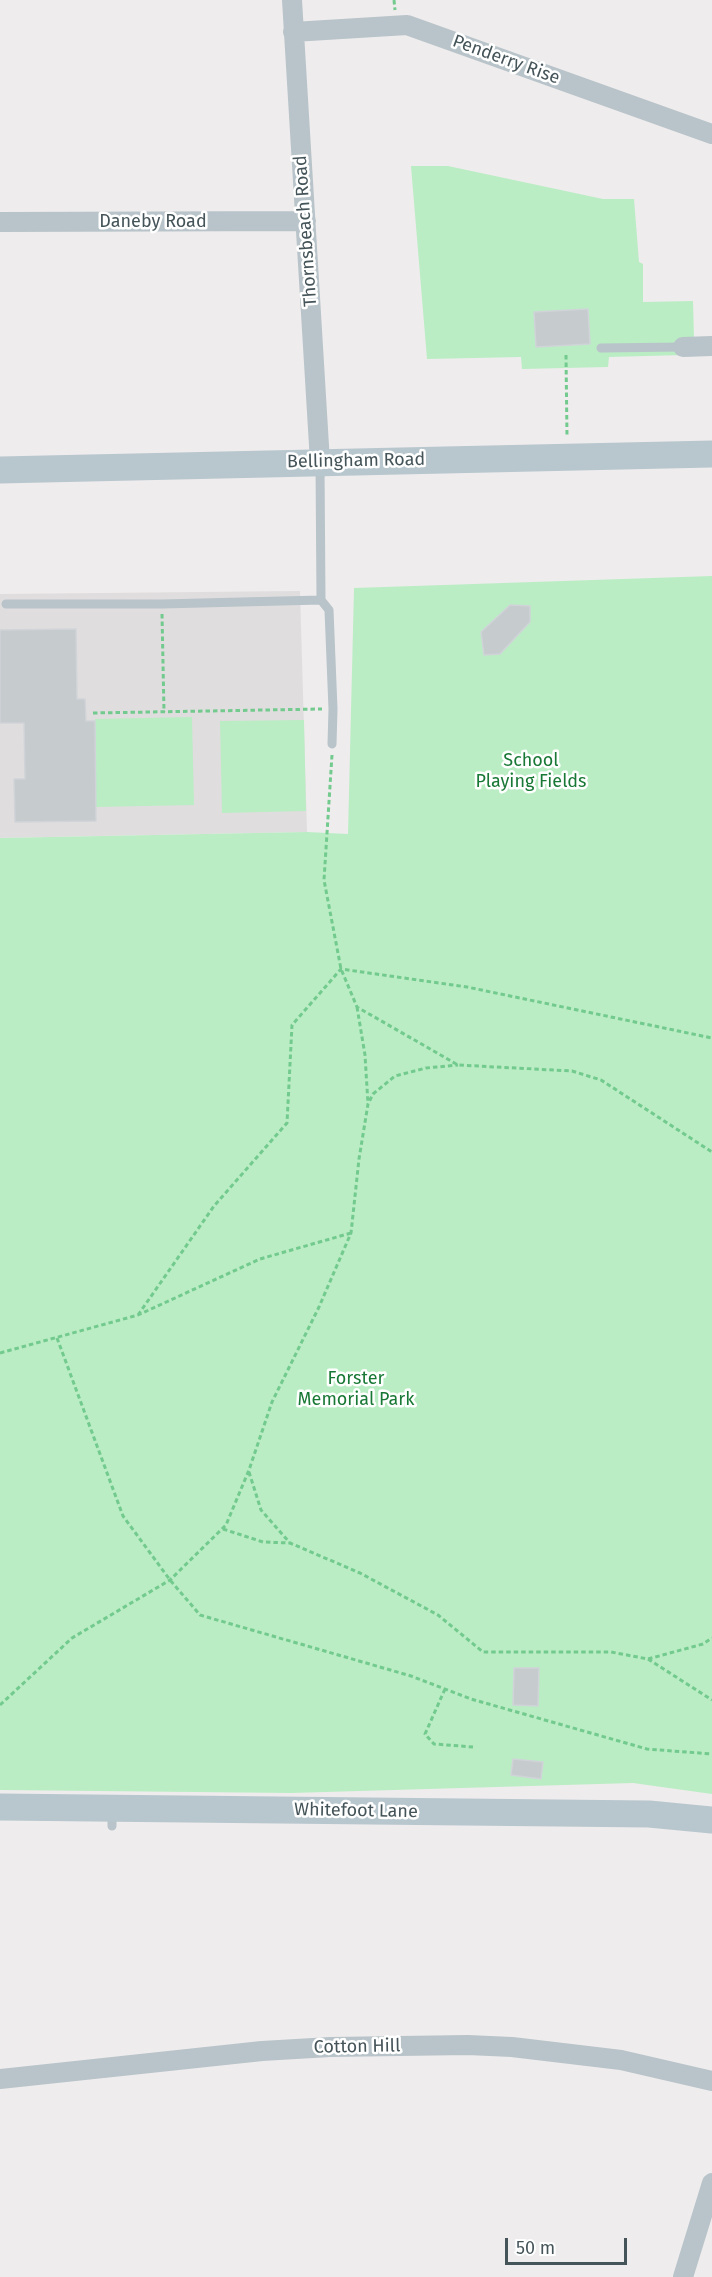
<!DOCTYPE html>
<html>
<head>
<meta charset="utf-8">
<style>
	body { margin:0 }
	#map { position:relative; width:712px; height:2277px; overflow:hidden; background:#efeced; font-family:"Fira Sans",sans-serif }
	canvas { display:block }
	.scale { position:absolute; left:505px; top:2238px; width:122px; height:27px; box-sizing:border-box; border:3px solid #455459; border-top:0; padding-left:8px; font-size:18px; line-height:21px; white-space:nowrap; color:#455459; -webkit-text-stroke:4px #fff; paint-order:stroke }
</style>
</head>
<body>
<div id="map">
<canvas width="712" height="2277"></canvas>
<div class="scale">50 m</div>
</div>
<script>
const ctx = document.querySelector('canvas').getContext('2d');
ctx.lineJoin = 'round';
function paint(path, color) {
  ctx.fillStyle = color;
  ctx.fill(path, 'evenodd');
}
function shape(rows) {
  const path = new Path2D();
  for (const r of rows) {
    path.moveTo(r[0], r[1]);
    for (let i = 2; i < r.length; i += 2) path.lineTo(r[i], r[i + 1]);
  }
  return path;
}
function trace(path, color, width, dash) {
  ctx.strokeStyle = color;
  ctx.lineWidth = width;
  ctx.lineCap = dash ? 'butt' : 'round';
  ctx.setLineDash(dash || []);
  ctx.stroke(path);
}
function drawText(font, color, halo, rows, align = 'center') {
  ctx.font = font + ' "Fira Sans",sans-serif';
  ctx.lineWidth = 5;
  ctx.setLineDash([]);
  ctx.textBaseline = 'middle';
  ctx.strokeStyle = halo;
  ctx.fillStyle = color;
  for (const [text, x, y, turn = 0] of rows) {
    ctx.save();
    ctx.translate(x, y);
    ctx.rotate((+turn || 0) * Math.PI / 180);
    ctx.textAlign = isNaN(turn) ? turn : align;
    if (halo) ctx.strokeText(text, 0, 0);
    ctx.fillText(text, 0, 0);
    ctx.restore();
  }
}
paint(shape([
	[300,591,307,832,0,838,0,594]
]), '#e0ddde');
paint(shape([
	[411,166,448,166,603,199,634,199,639,262,643,264,643,302,693,301,694,339,684,355,609,357,608,367,522,369,521,357,427,359],
	[712,576,712,1794,633,1783,291,1793,0,1790,0,838,307,832,348,834,354,588],
	[192,717,194,805,96,807,95,719],
	[304,720,306,811,222,813,220,721]
]), '#baedc4');
const building = shape([
	[588,309,590,344,536,347,534,312,588,309],
	[510,605,530,606,530,622,500,654,484,655,481,632,510,605],
	[76,629,77,699,85,699,86,721,95,721,96,821,15,822,14,779,25,779,24,723,0,723,0,630,76,629],
	[514,1668,539,1668,538,1706,513,1705,514,1668],
	[513,1759,543,1762,541,1779,511,1775,513,1759]
]);
paint(building, '#c6cbce');
trace(building, '#d0d4d8', 1.5);
trace(shape([
	[394,0,395,10],
	[566,355,567,437],
	[162,614,164,712],
	[93,713,322,709],
	[332,755,324,880,341,969,357,1007,458,1065,572,1071,601,1080,712,1152],
	[357,1007,365,1055,368,1104],
	[138,1315,214,1206,287,1123,292,1025,341,969,467,987,712,1038],
	[57,1338,123,1516,170,1580,200,1615,411,1676,471,1699,647,1749,712,1754],
	[0,1353,138,1315,260,1259,351,1233],
	[249,1472,261,1510,290,1543,360,1573,438,1615,483,1652,611,1652,648,1659,703,1644,712,1638],
	[223,1529,263,1542,290,1543],
	[648,1659,712,1700],
	[445,1689,425,1734,434,1744,473,1747],
	[0,1705,72,1638,170,1580,226,1525,249,1470,272,1402,319,1307,351,1233,359,1159,368,1104,373,1094,395,1076,426,1068,458,1065]
]), '#73ca8e', 3, [4.5, 3]);
trace(shape([
	[601,348,683,347],
	[320,464,321,600,329,610,333,709,332,744],
	[6,604,162,604,321,600],
	[112,1826,112,1810]
]), '#b8c4c9', 9);
trace(shape([
	[292,0,320,462],
	[293,32,407,25,712,134],
	[0,222,306,221],
	[683,347,712,346],
	[0,2079,262,2051,330,2047,468,2045,512,2047,621,2060,712,2081],
	[683,2277,712,2183]
]), '#b8c4c9', 20);
trace(shape([
	[0,470,712,454],
	[0,1807,649,1814,712,1820]
]), '#b8c7ce', 27);
drawText('18px', '#455459', '#fff', [
	["Penderry Rise",506,60,20],
	["Daneby Road",153,222],
	["Thornsbeach Road",306,231,-94],
	["Bellingham Road",356,461,-1],
	["Whitefoot Lane",356,1811,1],
	["Cotton Hill",357,2047,-1]
]);
drawText('18px', '#187835', '#fff', [
	["School",531,761],
	["Playing Fields",531,782],
	["Forster",356,1379],
	["Memorial Park",356,1400]
]);
</script>
</body>
</html>
